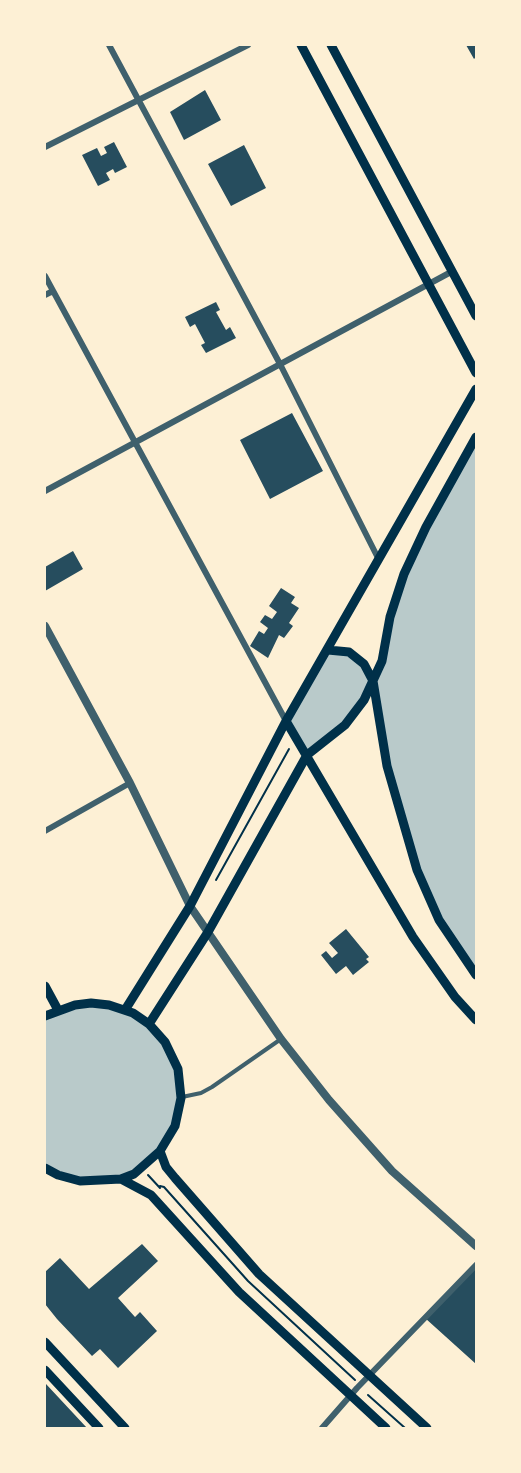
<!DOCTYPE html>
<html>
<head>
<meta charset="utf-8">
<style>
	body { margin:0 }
	#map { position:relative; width:521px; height:1473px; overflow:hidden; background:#fdf0d5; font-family:"Fira Sans Condensed",sans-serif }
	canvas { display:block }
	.frame { position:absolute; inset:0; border:46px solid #fdf0d5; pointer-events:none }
</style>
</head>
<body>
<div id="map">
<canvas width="521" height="1473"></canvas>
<div class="frame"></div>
</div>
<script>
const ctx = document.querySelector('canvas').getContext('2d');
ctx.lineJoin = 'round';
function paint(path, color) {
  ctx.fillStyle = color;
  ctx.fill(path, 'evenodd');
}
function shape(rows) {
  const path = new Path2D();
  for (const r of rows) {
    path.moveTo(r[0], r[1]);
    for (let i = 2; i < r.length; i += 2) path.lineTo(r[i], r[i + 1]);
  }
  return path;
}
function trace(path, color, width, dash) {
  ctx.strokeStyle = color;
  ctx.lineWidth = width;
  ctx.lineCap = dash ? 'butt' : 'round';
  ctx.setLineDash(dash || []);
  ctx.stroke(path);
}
paint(shape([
	[476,437,476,975,439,920,400,818,374,682,345,725,307,755,286,721,328,650,349,652,373,680,404,574],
	[109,1005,149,1024,178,1069,181,1098,175,1126,160,1151,134,1174,80,1181,45,1168,45,1017,58,1010]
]), '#b9caca');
paint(shape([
	[466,45,476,45,476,57,474,59],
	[205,90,221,120,184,140,170,112],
	[114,142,127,167,115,173,113,169,106,173,110,180,98,186,82,155,97,148,101,156,107,153,104,147],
	[244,145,266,188,231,206,208,164],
	[216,302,220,310,216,312,226,330,230,327,236,338,206,353,201,345,205,343,195,324,190,327,185,317],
	[292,413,323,471,270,499,240,440],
	[73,551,83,569,45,591,45,567],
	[281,588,295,597,291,603,299,608,289,623,293,626,284,638,279,635,268,658,250,646,259,631,264,634,268,628,260,622,265,615,272,619,277,612,269,606],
	[346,929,369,957,366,959,369,962,353,975,346,966,336,974,321,955,326,951,332,958,338,953,329,943],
	[142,1244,158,1261,118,1298,135,1317,140,1312,157,1331,118,1368,100,1349,92,1356,57,1319,45,1304,45,1272,60,1258,89,1289],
	[476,1265,476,1364,425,1318],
	[46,1384,87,1428,45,1428]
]), '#264d5e');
trace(shape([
	[216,880,289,749],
	[148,1175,160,1188],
	[160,1186,164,1187,248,1281,355,1380],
	[368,1395,405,1428]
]), '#003049', 2);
trace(shape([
	[182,1097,201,1093,212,1087,281,1039]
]), '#3f606c', 4);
trace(shape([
	[109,45,280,364,379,560],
	[45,147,248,45],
	[45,276,286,721],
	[45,295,53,291],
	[45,491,451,272],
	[45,831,130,783],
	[322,1428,357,1388,476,1265]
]), '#3f606c', 6);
trace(shape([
	[45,626,130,783,190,906,281,1039,329,1100,392,1171,476,1246]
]), '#3f606c', 8);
trace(shape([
	[301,45,476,373],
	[331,45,476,316],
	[328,650,349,652,364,664,373,681,387,766,417,870,439,920,476,975],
	[286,721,413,937,455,997,476,1020],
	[45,986,58,1010],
	[125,1010,190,906,286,721,476,389],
	[45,1016,75,1005,91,1003,109,1005,133,1013,149,1024,165,1042,178,1069,181,1098,175,1126,160,1151,134,1174,121,1179,80,1181,58,1175,45,1168],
	[149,1024,208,932,307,755,345,725,364,700,382,661,390,617,404,574,426,527,476,437],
	[160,1151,166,1167,175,1178,259,1274,427,1428],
	[121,1179,151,1195,239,1292,386,1428],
	[45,1342,125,1428],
	[45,1370,99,1428]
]), '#003049', 9);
</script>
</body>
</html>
